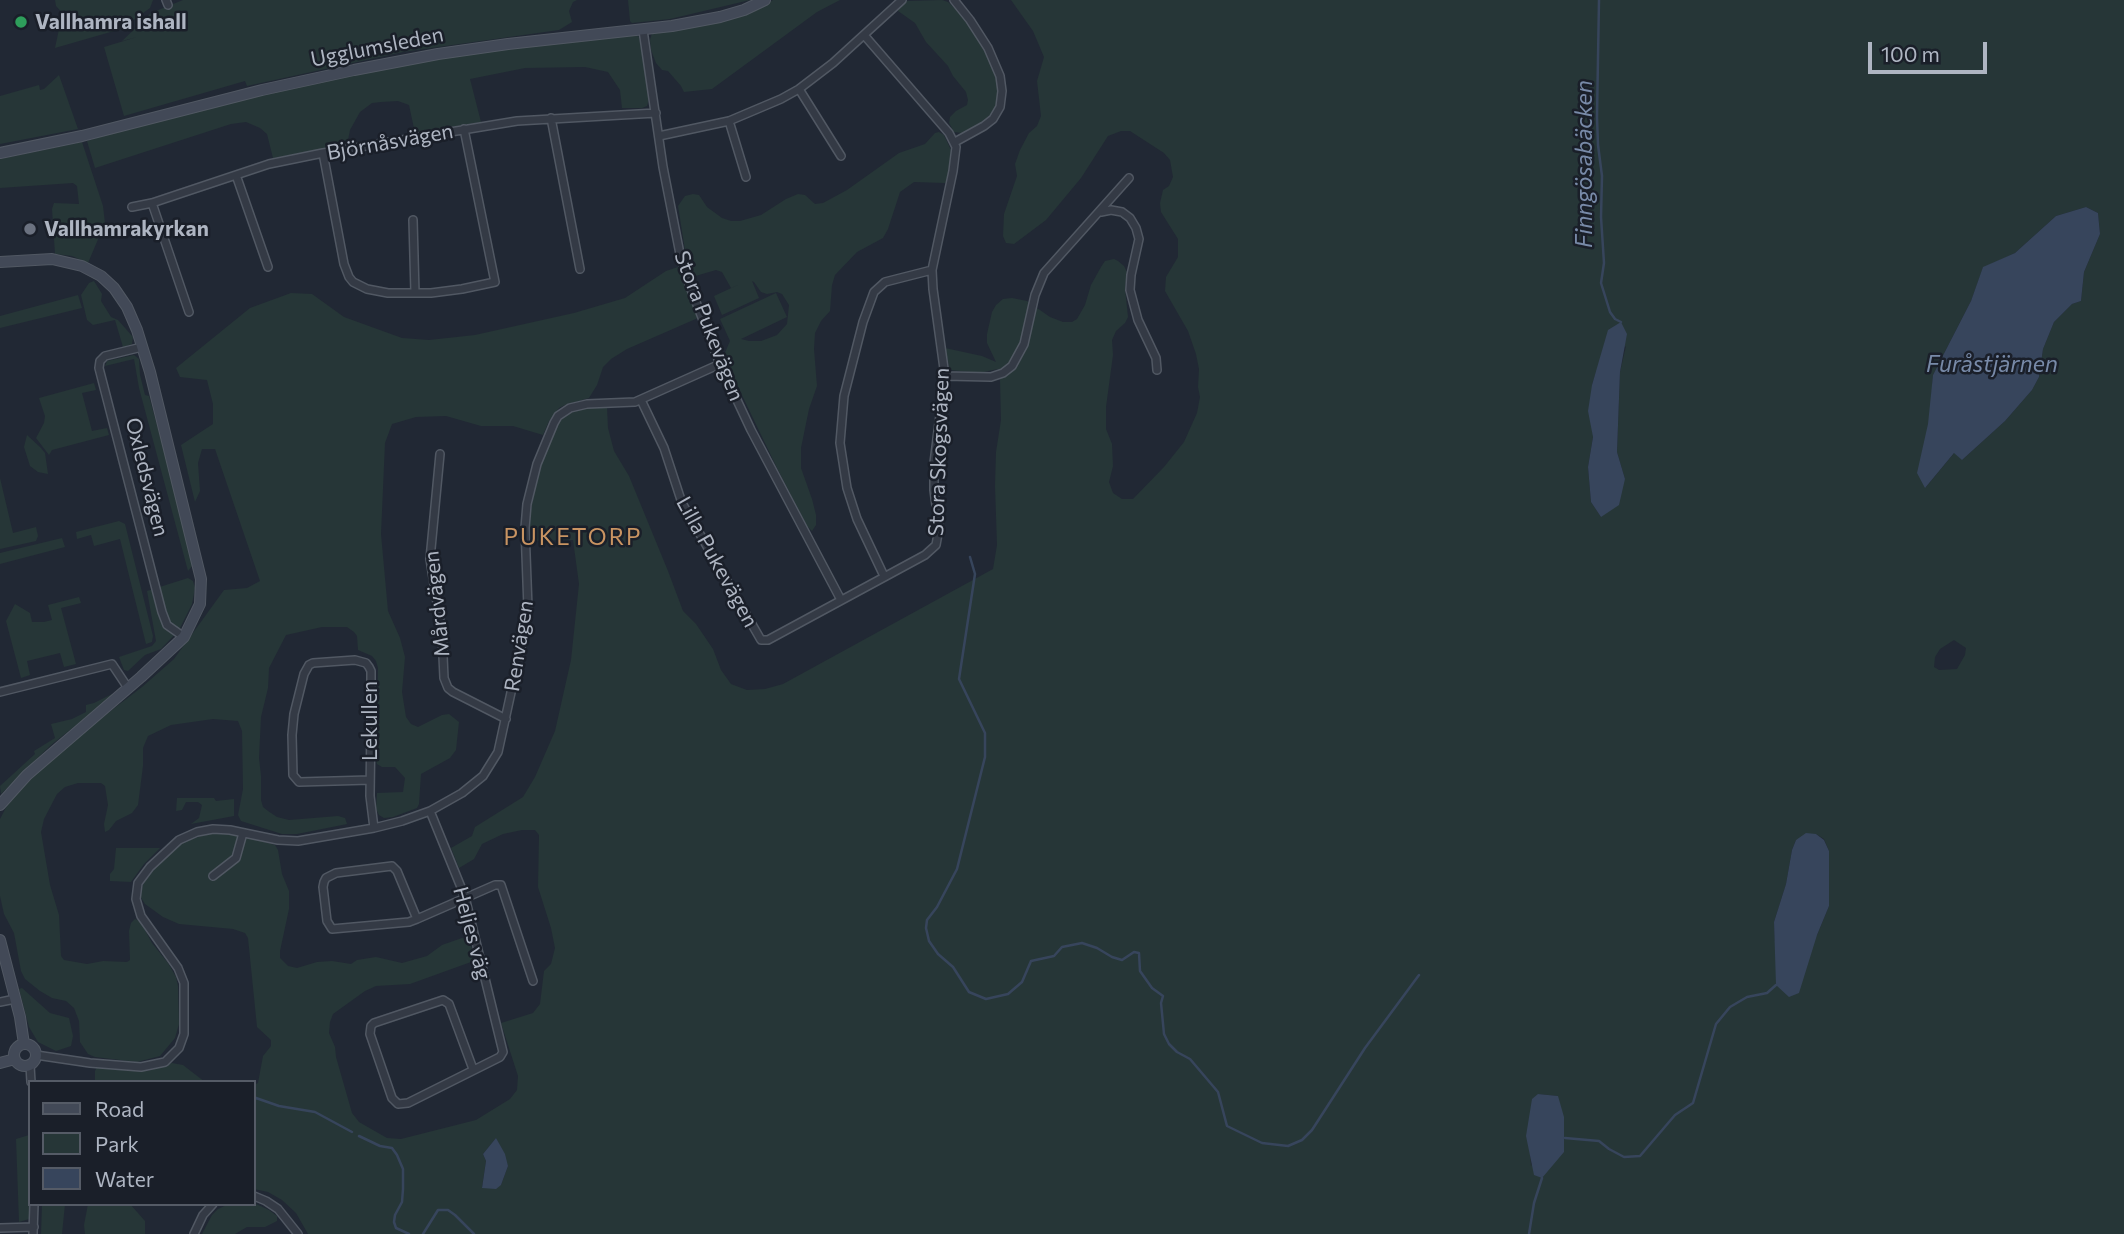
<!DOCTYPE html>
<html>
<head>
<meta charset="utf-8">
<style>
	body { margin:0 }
	#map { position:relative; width:2124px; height:1234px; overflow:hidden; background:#212834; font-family:Commissioner,sans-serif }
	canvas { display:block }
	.legend { position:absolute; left:28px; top:1080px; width:228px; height:126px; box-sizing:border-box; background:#1a1f29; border:2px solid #555b66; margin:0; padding:9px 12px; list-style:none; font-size:21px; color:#aeb5c2 }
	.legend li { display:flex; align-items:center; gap:14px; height:35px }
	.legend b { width:35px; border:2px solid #555b66 }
	.scale { position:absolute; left:1868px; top:42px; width:119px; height:32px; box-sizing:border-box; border:4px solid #aeb5c2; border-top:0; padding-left:9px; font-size:21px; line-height:24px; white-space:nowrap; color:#aeb5c2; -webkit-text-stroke:5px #1a1f29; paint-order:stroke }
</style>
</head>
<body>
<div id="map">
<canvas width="2124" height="1234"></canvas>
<ul class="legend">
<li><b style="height:9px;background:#424957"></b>Road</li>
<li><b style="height:19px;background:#263637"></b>Park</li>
<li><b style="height:19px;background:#37455c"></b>Water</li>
</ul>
<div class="scale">100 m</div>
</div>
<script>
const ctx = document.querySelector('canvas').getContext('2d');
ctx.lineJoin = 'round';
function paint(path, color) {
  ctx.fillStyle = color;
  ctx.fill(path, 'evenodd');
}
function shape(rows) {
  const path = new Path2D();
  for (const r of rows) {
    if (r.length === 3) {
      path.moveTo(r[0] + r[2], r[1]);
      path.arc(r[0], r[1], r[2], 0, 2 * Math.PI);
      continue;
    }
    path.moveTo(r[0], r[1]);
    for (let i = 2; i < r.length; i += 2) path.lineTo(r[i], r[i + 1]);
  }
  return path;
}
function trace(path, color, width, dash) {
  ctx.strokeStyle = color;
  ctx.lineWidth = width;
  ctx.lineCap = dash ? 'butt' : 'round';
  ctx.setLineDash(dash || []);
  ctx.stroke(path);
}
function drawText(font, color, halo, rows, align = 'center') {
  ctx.font = font + ' Commissioner,sans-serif';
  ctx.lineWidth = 5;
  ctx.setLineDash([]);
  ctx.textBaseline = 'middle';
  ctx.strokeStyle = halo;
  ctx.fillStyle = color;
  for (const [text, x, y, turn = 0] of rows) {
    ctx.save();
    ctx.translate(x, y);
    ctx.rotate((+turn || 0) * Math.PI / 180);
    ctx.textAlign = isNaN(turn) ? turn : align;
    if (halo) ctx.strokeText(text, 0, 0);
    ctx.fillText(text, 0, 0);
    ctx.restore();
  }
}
paint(shape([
	[55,0,153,0,150,8,121,29,55,48,59,29,70,21,56,6],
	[183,0,577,0,573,2,569,11,572,22,559,30,403,52,247,86,245,81,124,116,104,47,137,37,122,41,151,13],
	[628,0,750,0,670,19,632,23,630,21],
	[773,0,840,0,817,12,712,89,684,92,681,86,668,71,662,70,656,63,651,50,650,40,652,33,749,14],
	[942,0,948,2,959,12,973,28,996,73,999,86,998,99,995,110,988,120,974,129,963,133,954,132,949,123,950,117,956,111,967,105,968,100,966,92,953,76,948,66,926,42,915,23,898,11,901,4,907,1],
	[1011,0,2124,0,2124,1234,308,1234,296,1213,282,1200,268,1192,254,1189,254,1085,258,1083,263,1056,271,1046,271,1040,257,1027,248,938,245,933,233,929,179,924,163,917,145,904,140,896,144,881,173,849,181,843,210,833,227,832,241,835,275,845,278,850,282,874,289,891,289,909,280,951,280,958,288,966,297,968,317,962,332,961,351,964,357,960,376,957,402,963,427,956,442,945,462,938,468,939,475,956,471,962,410,984,376,986,365,991,333,1014,330,1022,329,1033,335,1047,336,1057,352,1113,359,1122,387,1138,401,1139,476,1120,510,1099,517,1090,518,1076,501,1023,533,1013,540,1004,544,971,551,964,555,948,551,928,538,887,539,835,535,830,522,830,503,834,482,844,474,859,459,868,451,848,472,836,475,827,523,797,535,777,555,731,571,660,579,584,573,540,528,541,529,520,537,477,551,438,560,421,569,412,587,407,607,407,608,428,614,451,629,476,668,571,683,611,696,624,713,649,721,670,731,684,747,690,765,689,783,684,993,569,997,545,995,486,996,452,1001,420,1000,380,998,369,979,373,950,370,945,348,982,356,996,362,987,343,987,334,992,312,996,305,1003,299,1012,298,1027,301,1050,317,1063,322,1072,322,1077,319,1085,305,1091,285,1101,267,1105,261,1114,259,1118,261,1124,266,1127,272,1125,288,1128,317,1125,323,1116,331,1112,340,1113,355,1106,407,1106,429,1112,444,1113,466,1109,482,1113,493,1122,499,1133,499,1164,467,1184,442,1197,413,1200,397,1198,387,1199,369,1196,354,1188,331,1165,291,1166,277,1178,257,1178,239,1161,212,1160,203,1163,190,1169,186,1173,177,1170,160,1164,153,1130,131,1121,131,1108,136,1081,178,1046,220,1014,244,1006,243,1003,236,1004,214,1017,176,1015,164,1020,150,1029,133,1037,126,1041,116,1037,81,1044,57,1033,31],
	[2086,207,2098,213,2100,234,2084,272,2081,301,2072,304,2054,322,2043,349,2039,377,2032,390,2005,421,1962,460,1955,452,1926,487,1933,375,1971,301,1983,268,2015,253,2056,216],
	[1626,346,1620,372,1617,452,1625,479,1601,517,1591,502,1588,467,1593,437,1592,385,1596,372],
	[1954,640,1966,648,1965,655,1957,669,1939,670,1934,667,1935,657,1940,649],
	[1816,834,1824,839,1829,851,1829,906,1817,935,1775,942,1774,922,1786,884,1792,850,1796,840],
	[1538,1094,1558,1096,1531,1166,1530,1152],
	[496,1138,508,1166,501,1185,482,1187,486,1161,483,1154],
	[633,33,639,37,650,96,647,106,642,108,622,108,620,90,608,72,585,67,525,68,470,79,481,122,415,133,409,105,398,101,381,102,372,103,360,112,350,130,347,145,273,158,267,134,260,128,246,122,231,124,95,168,87,141,196,108,420,59],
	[59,75,78,129,0,144,0,96,39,85,40,90,44,89],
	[939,132,944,135,951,150,949,179,945,183,914,182,900,192,888,229,883,238,857,252,835,275,832,285,830,311,821,321,815,333,814,349,817,386,809,409,801,448,801,468,812,499,816,515,816,525,812,531,807,526,777,468,726,362,724,355,730,341,720,319,776,293,787,317,741,339,749,341,761,341,777,335,787,324,789,305,782,294,777,292,767,294,761,292,754,282,752,281,759,298,722,315,714,296,740,284,731,288,722,272,716,270,692,277,688,269,678,206,685,196,693,194,699,195,707,207,722,218,731,221,740,221,761,215,786,199,798,194,805,195,815,204,823,203,847,190,899,153,925,144,935,133],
	[82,142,103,206,105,223,88,263,72,256,55,254,52,209,54,203,79,204,77,186,73,183,0,188,0,159],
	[678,267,698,318,627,349,611,359,603,367,597,385,589,398,565,405,559,408,549,421,543,435,513,426,481,426,446,416,416,417,392,424,385,443,381,534,388,611,400,638,405,657,402,692,406,717,411,724,418,727,442,715,449,714,459,722,456,750,450,758,421,774,419,804,417,808,393,817,384,818,379,815,376,809,377,793,403,792,405,778,395,767,382,767,377,764,376,760,378,668,376,661,372,656,358,650,357,636,354,632,347,627,322,627,286,635,269,668,268,688,261,717,259,758,261,776,261,800,263,807,268,811,277,817,289,820,338,816,345,818,347,824,297,834,282,834,241,821,238,815,243,789,242,731,238,721,213,719,171,725,148,736,143,748,143,766,138,805,132,813,116,821,109,830,105,832,104,824,108,805,105,786,101,783,78,783,65,787,57,794,44,819,41,832,50,885,59,915,61,956,64,960,87,964,103,961,127,962,130,960,129,931,131,923,135,919,140,921,152,943,168,963,176,977,178,986,179,1024,175,1038,160,1056,137,1062,95,1057,88,1054,80,1042,79,1021,74,1008,66,1001,52,998,40,991,25,979,21,971,14,933,4,914,0,896,0,819,13,794,31,776,79,735,142,687,174,659,224,590,247,588,260,581,215,449,202,449,198,463,200,491,195,502,181,445,213,424,213,404,207,380,180,377,176,368,250,308,291,293,312,294,344,317,402,338,429,340,475,335,574,313,625,298,666,271],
	[94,281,102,294,101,301,111,317,118,320,133,337,132,344,123,347,115,320,93,325,87,320,81,295,89,283],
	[78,295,82,308,0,328,0,316],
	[134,355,139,359,140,375,145,395,149,396,179,506,193,565,188,571,139,388,134,359,105,366,107,361],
	[94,383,96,390,82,393,92,431,107,428,109,435,52,450,49,455,36,438,44,423,45,416,39,398],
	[27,435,41,448,45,453,48,474,38,472,30,466,24,447],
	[0,478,13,533,36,527,38,536,36,541,0,549],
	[119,521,125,524,153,636,152,642,146,644,120,539,94,546,91,535,77,539,76,532],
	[62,538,65,547,0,564,0,553],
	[188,578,193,581,195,588,192,604,179,630,161,649,145,655,128,671,124,670,119,657,152,646,156,641,147,591],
	[79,597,81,603,61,608,76,664,64,667,60,653,27,661,30,675,21,678,6,621,15,604,30,613,32,622,44,622,52,620,48,605],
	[112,694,112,696,108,700,51,745,1,794,0,786,35,754,34,751,55,738,51,724,72,719,86,712,86,705,94,703],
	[177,798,214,798,216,801,234,799,234,816,191,824,199,818,202,805,198,802,186,802,182,810,176,811],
	[116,848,160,848,144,864,131,882,110,881,110,874,114,869],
	[22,988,50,1013,69,1018,73,1036,71,1046,56,1051,38,1042,29,1027,19,989],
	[172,1063,183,1065,205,1082,95,1082,95,1071,97,1067,148,1071],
	[29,1135,30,1215,29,1219,19,1222,16,1139],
	[254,1203,269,1210,277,1216,277,1221,265,1227,247,1227,235,1234,202,1234,212,1215,218,1209,229,1204],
	[42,1204,65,1204,62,1234,41,1234],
	[88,1204,130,1204,145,1221,145,1234,85,1234,84,1225]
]), '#263637');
paint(shape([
	[2086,207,2098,213,2100,234,2084,272,2081,301,2072,304,2054,322,2043,349,2039,377,2032,390,2005,421,1962,460,1954,453,1925,488,1917,473,1928,424,1933,375,1971,301,1983,267,2015,253,2056,216],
	[1621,322,1627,334,1620,372,1617,452,1625,479,1619,505,1601,517,1591,502,1588,467,1593,437,1588,411,1592,385,1608,330],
	[1806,833,1816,834,1824,840,1829,851,1829,906,1817,935,1799,993,1789,997,1776,985,1774,922,1786,884,1792,850,1796,840],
	[1538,1094,1558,1096,1564,1117,1564,1152,1542,1178,1534,1175,1526,1136,1532,1099],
	[496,1138,505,1154,508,1166,501,1185,496,1189,482,1188,486,1161,483,1154]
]), '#37455c');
trace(shape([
	[1599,0,1597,117,1598,145,1602,176,1601,217,1604,263,1601,283,1610,312,1615,319,1621,322],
	[970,557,975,574,959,679,985,733,985,757,957,869,937,907,927,920,926,928,929,941,938,954,953,967,969,992,986,999,1008,994,1022,982,1031,961,1054,956,1062,947,1082,943,1097,948,1112,957,1122,960,1134,952,1139,953,1140,971,1152,988,1163,996,1161,1003,1164,1034,1169,1044,1177,1052,1190,1059,1218,1092,1227,1126,1262,1143,1288,1146,1302,1140,1312,1130,1365,1048,1419,975],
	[254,1100,256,1098,279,1106,315,1112,352,1132],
	[359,1136,380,1146,392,1148,397,1155,403,1169,403,1189,402,1202,395,1215,394,1222,396,1228,409,1234],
	[1565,1138,1599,1141,1609,1149,1624,1157,1640,1156,1675,1115,1693,1103,1716,1024,1730,1007,1747,997,1767,993,1776,985],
	[423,1234,438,1210,448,1210,455,1215,474,1234],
	[1529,1234,1534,1203,1542,1178]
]), '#37455c', 2.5);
const street = shape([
	[166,0,168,5],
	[954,0,970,20,988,48,1000,76,1002,91,1000,107,993,119,984,126,955,142],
	[643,30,663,167,680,254,689,284,720,364,751,430,841,600],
	[799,89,841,156],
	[551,118,580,269],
	[729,121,746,177],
	[659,136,729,121,781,99,799,89,833,63,902,0],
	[323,153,344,264,349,277,353,282,367,289,388,293,431,293,462,289,495,282,464,129],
	[236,175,268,267],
	[152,203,189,312],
	[132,207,152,203,269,164,323,153,517,121,656,113],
	[1101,212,1111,210,1122,212,1130,218,1136,228,1139,239,1131,275,1130,290,1138,320,1156,358,1157,370],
	[413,220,415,293],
	[142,347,105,356,100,361,99,368,162,612,167,625,184,637],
	[945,376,991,377,1003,373,1012,366,1024,344,1035,295,1044,273,1129,178],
	[641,400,664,448,682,503,761,640,768,640,925,555,936,545,939,528,934,490,934,463,945,376,933,289,932,270,953,171,956,147,949,133,864,35],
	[440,454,430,559,442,634,444,678,448,688,453,692,506,719],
	[884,576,857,519,847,488,840,443,844,396,863,322,874,292,885,282,932,270],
	[0,692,112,664,128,688],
	[370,780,299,782,293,775,292,735,294,714,304,674,309,665,313,663,355,660,366,663,369,667,371,671,371,722,370,796,374,828],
	[430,811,465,897,503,1052,500,1057,408,1103,398,1104,392,1098,370,1034,371,1026,374,1023,443,1000,449,1004,473,1069],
	[213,876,236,858,243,833],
	[417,919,397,871,392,866,336,873,326,878,324,882,323,887,327,921,332,929,409,922,417,919,495,885,501,885,533,981],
	[0,1002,15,999],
	[36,1055,90,1063,141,1067,165,1062,179,1048,184,1034,184,983,178,968,141,916,136,899,138,883,150,867,179,840,197,832,213,829,230,830,278,840,298,841,374,828,402,821,430,811,462,793,483,776,498,752,524,633,528,608,525,528,527,504,537,464,554,423,558,416,570,408,587,404,635,402,720,364],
	[30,1065,31,1082],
	[254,1196,266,1201,278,1209,298,1234],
	[0,1228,34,1227],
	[33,1234,34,1204],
	[194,1234,203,1215,213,1204]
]);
const secondary = shape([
	[0,153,82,136,262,90,354,70,438,54,508,44,672,26,720,17,744,10,765,0],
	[0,262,52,259,82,266,101,276,114,288,127,307,137,330,150,372,201,579,200,604,184,637,141,677,27,775,0,805],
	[0,940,20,1017,24,1044],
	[25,1055,11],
	[0,1063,15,1059]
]);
trace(street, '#515863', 10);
trace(secondary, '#515863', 12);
trace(street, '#343a45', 7);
trace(secondary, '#424957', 10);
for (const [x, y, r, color] of [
	[21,22,7,"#2e9e5b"],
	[30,229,7,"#6b7280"]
]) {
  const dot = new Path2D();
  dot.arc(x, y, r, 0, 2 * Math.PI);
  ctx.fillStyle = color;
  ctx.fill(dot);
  trace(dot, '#1a1f29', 2.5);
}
drawText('bold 21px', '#aeb5c2', '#1a1f29', [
	["Vallhamra ishall",35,22],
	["Vallhamrakyrkan",44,229]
], 'left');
drawText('21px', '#aeb5c2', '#1a1f29', [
	["Ugglumsleden",377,47,-11],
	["Björnåsvägen",390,142,-10],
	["Stora Pukevägen",709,326,69],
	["Stora Skogsvägen",939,452,-88],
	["Oxledsvägen",147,477,76],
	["Lilla Pukevägen",717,562,61],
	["Mårdvägen",437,604,-96],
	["Renvägen",519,646,-81],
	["Lekullen",370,721,-90],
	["Heljes väg",472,933,75]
]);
drawText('italic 23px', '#788aa8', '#1a1f29', [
	["Finngösabäcken",1584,164,-90],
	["Furåstjärnen",1992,364]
]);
ctx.letterSpacing = '2px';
drawText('23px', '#c99462', '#1a1f29', [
	["PUKETORP",573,537]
]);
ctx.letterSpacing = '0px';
</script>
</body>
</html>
